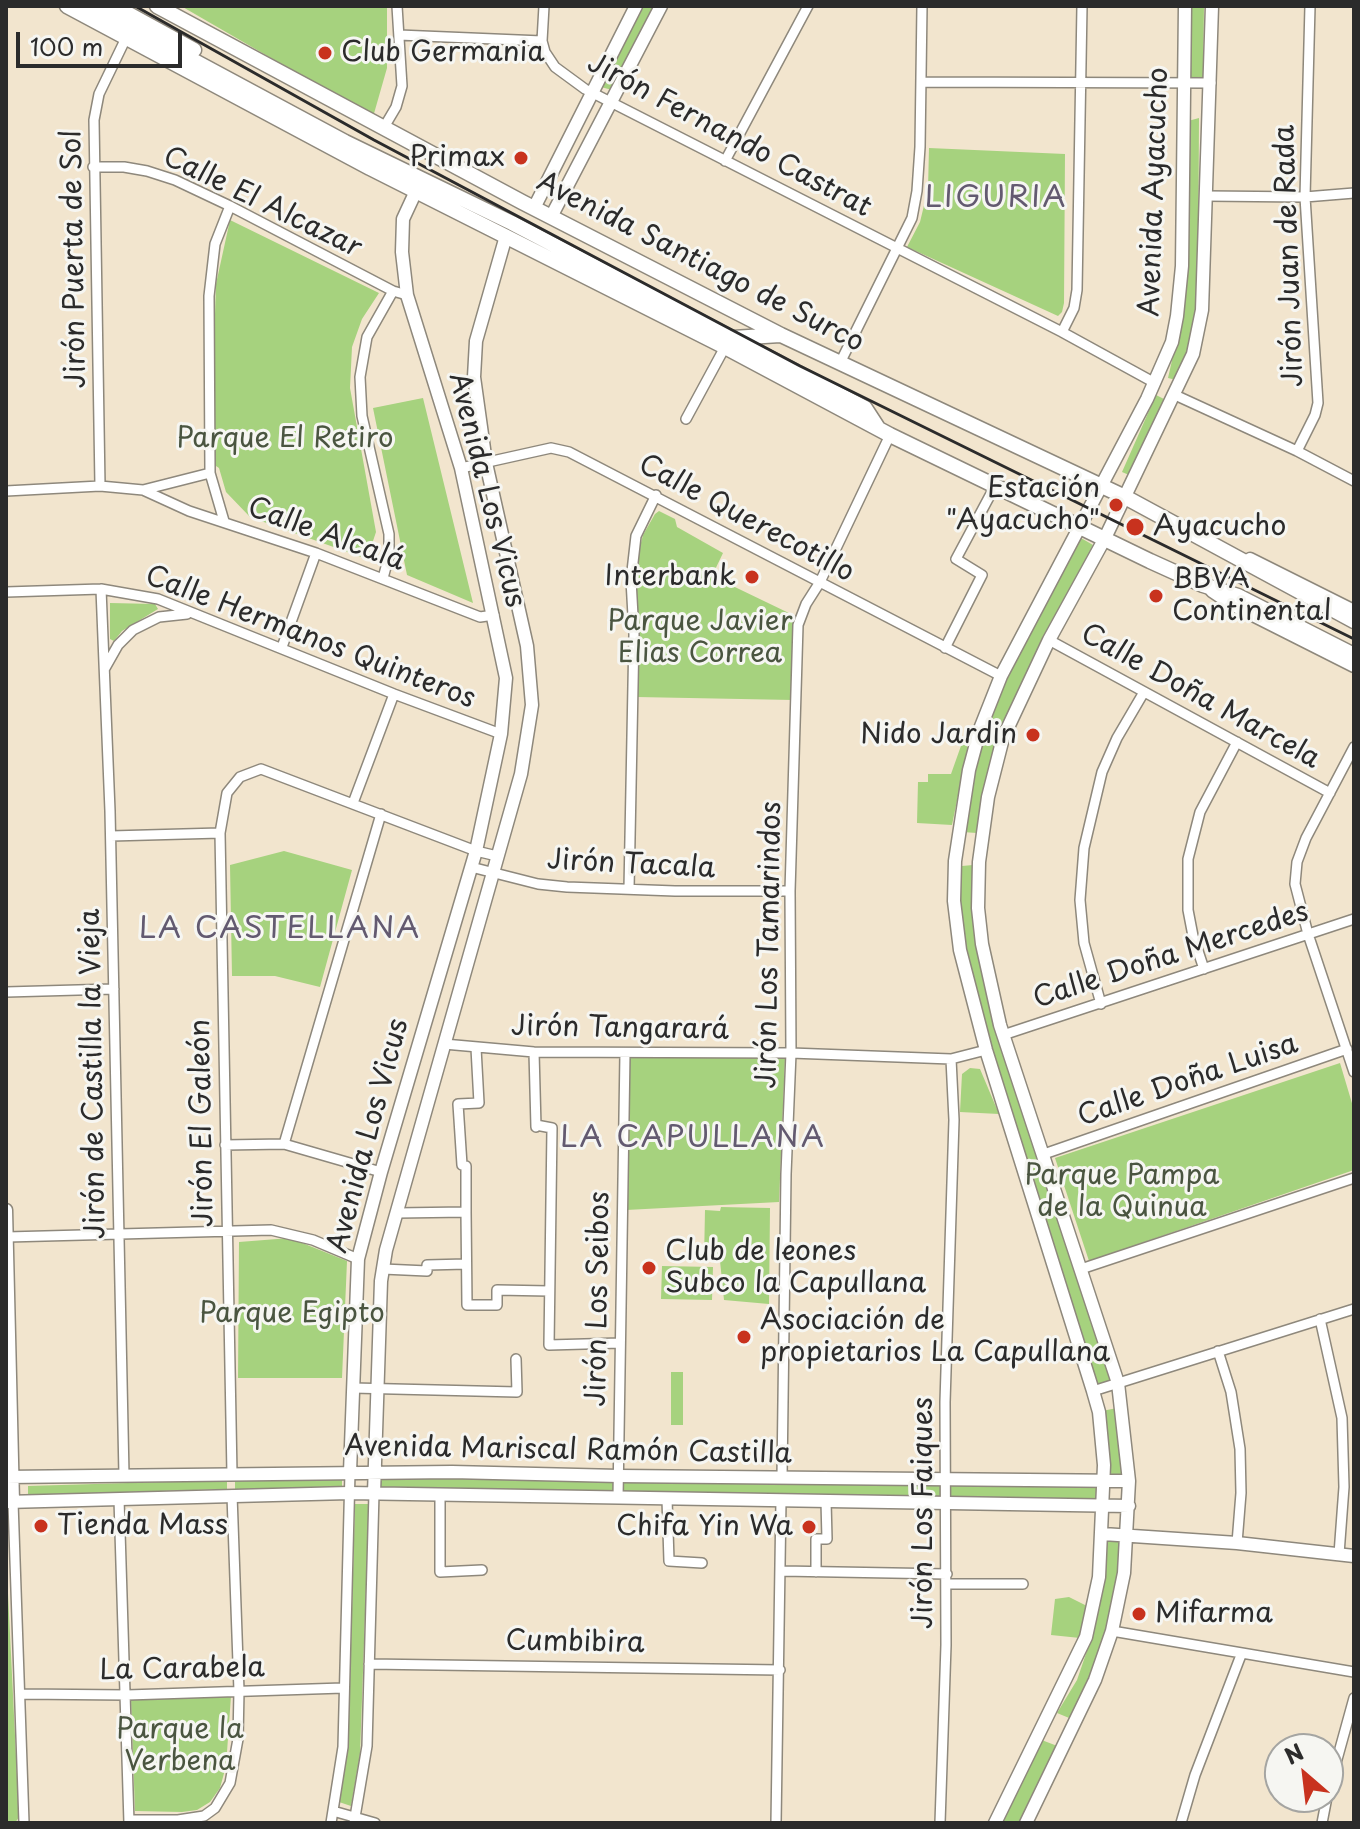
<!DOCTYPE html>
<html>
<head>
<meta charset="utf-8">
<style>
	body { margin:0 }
	#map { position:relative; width:1360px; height:1829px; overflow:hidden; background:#f2e5ce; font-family:"Playpen Sans",sans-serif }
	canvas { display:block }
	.frame { position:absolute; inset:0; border:8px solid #2b2b2b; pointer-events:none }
	.north { position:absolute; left:1264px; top:1733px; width:80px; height:80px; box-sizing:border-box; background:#f6f6f2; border:2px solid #a5a5a2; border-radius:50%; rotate:332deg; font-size:22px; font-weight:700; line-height:32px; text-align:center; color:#2b2b2b }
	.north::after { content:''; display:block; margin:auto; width:28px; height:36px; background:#c8321e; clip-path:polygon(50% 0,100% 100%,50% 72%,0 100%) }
	.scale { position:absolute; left:16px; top:32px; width:166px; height:36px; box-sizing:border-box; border:4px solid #2b2b2b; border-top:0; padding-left:10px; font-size:24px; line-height:28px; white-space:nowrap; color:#2b2b2b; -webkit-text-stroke:6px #f6f6f2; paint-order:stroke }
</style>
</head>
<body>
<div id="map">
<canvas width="1360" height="1829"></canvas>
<div class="frame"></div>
<div class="north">N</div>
<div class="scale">100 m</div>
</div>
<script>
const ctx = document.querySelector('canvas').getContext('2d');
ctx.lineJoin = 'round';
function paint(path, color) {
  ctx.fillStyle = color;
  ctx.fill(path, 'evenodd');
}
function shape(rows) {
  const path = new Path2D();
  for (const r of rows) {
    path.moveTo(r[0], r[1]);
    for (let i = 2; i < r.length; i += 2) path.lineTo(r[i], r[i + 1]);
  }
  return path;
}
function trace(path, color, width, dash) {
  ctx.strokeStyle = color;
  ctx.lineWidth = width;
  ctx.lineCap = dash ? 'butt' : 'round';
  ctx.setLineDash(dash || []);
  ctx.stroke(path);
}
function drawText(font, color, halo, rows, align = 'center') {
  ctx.font = font + ' "Playpen Sans",sans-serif';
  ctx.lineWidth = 6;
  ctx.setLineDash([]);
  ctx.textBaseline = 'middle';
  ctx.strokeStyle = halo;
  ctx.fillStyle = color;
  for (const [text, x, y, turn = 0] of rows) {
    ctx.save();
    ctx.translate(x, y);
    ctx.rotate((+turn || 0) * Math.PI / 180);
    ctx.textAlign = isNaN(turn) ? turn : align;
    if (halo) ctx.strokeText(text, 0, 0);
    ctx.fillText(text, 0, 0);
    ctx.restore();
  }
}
paint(shape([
	[181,6,387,6,387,68,373,117],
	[644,6,657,6,612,90,601,87],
	[1191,6,1204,6,1203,79,1189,79],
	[1199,118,1198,289,1190,346,1176,380,1168,378,1183,312,1188,121],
	[929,148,1065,154,1064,303,1062,312,1058,316,907,247,920,222,928,189],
	[230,220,379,293,362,319,352,347,350,388,376,532,367,559,250,517,226,492,219,468,210,462,216,284],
	[1156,395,1164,399,1129,475,1122,472],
	[423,398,473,603,407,575,373,408],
	[659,511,675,519,677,527,723,553,712,576,793,615,793,700,637,697,639,623,635,588,638,554,643,535,655,514],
	[1081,538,1093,545,1018,690,1000,736,977,833,962,832,984,729,1005,678],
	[110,603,155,604,158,609,122,631,114,641,110,639],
	[962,743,968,747,952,825,917,823,918,782,928,782,928,774,951,774],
	[284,851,352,870,320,987,275,976,232,976,230,865],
	[973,865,979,943,1115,1382,1096,1386,988,1045,961,939,959,874,962,866],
	[628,1058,785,1058,779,1202,626,1210],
	[1340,1063,1354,1110,1354,1170,1089,1261,1055,1158],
	[970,1068,980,1069,999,1114,960,1112,962,1074],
	[721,1207,770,1208,769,1304,724,1300,720,1261,704,1260,705,1210,720,1211],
	[290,1238,347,1261,342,1378,238,1378,239,1242],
	[662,1266,713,1267,712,1300,661,1299],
	[671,1372,683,1372,683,1425,671,1425],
	[1122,1407,1128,1481,1102,1481,1097,1412],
	[379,1475,614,1479,613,1494,378,1490],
	[342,1477,342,1487,235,1490,235,1480],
	[622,1479,943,1481,944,1500,621,1494],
	[227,1480,227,1489,28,1495,28,1486],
	[950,1482,1101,1483,1100,1503,949,1502],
	[355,1504,369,1504,360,1754,351,1806,339,1802,348,1750],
	[1106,1540,1123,1541,1109,1631,1074,1720,1057,1713,1077,1680,1090,1642],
	[6,1553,19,1817,15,1823,6,1823],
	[1069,1597,1087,1606,1080,1638,1051,1635,1055,1599],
	[231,1696,226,1766,220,1788,210,1802,197,1810,182,1812,135,1811,131,1699],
	[1039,1739,1060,1747,1024,1823,999,1823]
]), '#a6d27e');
const street = shape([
	[544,6,542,41,545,52,555,67,585,89,1062,332,1155,383],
	[399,35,542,41],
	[922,82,1211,83],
	[383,129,396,107,402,86,397,6],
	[725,161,808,6],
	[93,167,124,167,147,171,175,180,230,206,393,291,407,295],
	[1207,196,1305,197,1354,193],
	[1062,332,1074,308,1077,290,1082,6],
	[840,363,912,218,917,191,920,147,922,6],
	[1175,395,1297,451,1354,481],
	[686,419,725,347],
	[1297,451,1315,415,1318,403,1305,197,1310,6],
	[461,468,551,448,569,452,1001,676],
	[100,486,94,120,99,94,126,38],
	[143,490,210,473],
	[6,491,100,486,143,490,189,511,316,553,480,617,494,615],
	[224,521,210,473,209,296,215,244,230,206],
	[383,578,389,556,389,534,362,416,360,377,367,337,393,291],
	[101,589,110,811,124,1475],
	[6,592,101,589,158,599,394,694,501,734],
	[1049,640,1330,793],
	[282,647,316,553],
	[945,648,982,575,956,559,995,486],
	[105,668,118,645,133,630,159,617,187,614],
	[1354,747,1306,838,1297,862,1295,884,1308,934,1354,1072],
	[353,803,394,694],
	[111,836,220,833],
	[471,867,538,884,567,887,675,891,790,891],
	[629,889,634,634,631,580,636,536,656,495],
	[1204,969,1193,936,1188,910,1188,859,1200,812,1237,742],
	[6,992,114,989],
	[1101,1004,1084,943,1080,900,1084,848,1102,772,1117,738,1144,692],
	[1003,1035,1354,919],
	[444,1044,534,1052,791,1053,951,1059,986,1050],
	[534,1052,536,1127],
	[536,1125,552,1128,549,1345,620,1343],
	[284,1144,381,814],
	[225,1145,284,1144,381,1172],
	[1044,1154,1347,1049],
	[462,1165,458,1104,479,1103,476,1048],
	[466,1212,467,1305,497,1305,497,1290,549,1291],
	[397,1213,466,1212,466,1166],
	[7,1237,271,1230,313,1240,358,1259],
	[383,1269,427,1271,427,1265,466,1264],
	[1081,1269,1354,1178],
	[1320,1319,1342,1418,1344,1487,1339,1554],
	[1218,1351,1231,1392,1240,1449,1241,1493,1237,1543],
	[353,1388,517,1392,516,1359],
	[1093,1391,1354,1309],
	[232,1474,220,833,227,793,240,777,261,769,476,851,497,856],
	[782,1477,786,1174,791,1053,790,891,798,625,806,604,820,582,890,435],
	[440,1494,440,1572,482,1570],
	[618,1498,625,1053],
	[119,1499,129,1823],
	[667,1499,669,1561,702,1563],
	[13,1502,24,1823],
	[782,1571,947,1574],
	[816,1572,816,1539,827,1539,826,1501],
	[947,1584,1023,1584],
	[1112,1631,1354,1672],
	[369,1664,780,1670],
	[21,1694,127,1695,343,1688],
	[1328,1792,1354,1698],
	[333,1811,375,1823],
	[129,1820,178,1820,204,1816,215,1808,230,1783,238,1739,239,1691,232,1495],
	[331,1823,343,1747,350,1472],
	[354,1823,367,1746,374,1493],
	[776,1823,781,1500],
	[940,1823,946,1645,945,1402,954,1120,951,1059],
	[1181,1823,1195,1775,1241,1655],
	[1322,1823,1327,1797]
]);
const secondary = shape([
	[534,208,636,6],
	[551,217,661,6],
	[1250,559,1354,611],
	[1212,591,1233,605,1354,666],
	[6,1210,13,1502],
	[350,1472,358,1259,381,1172,476,851,501,734,506,678,461,468,407,295,402,252,403,219,416,191],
	[6,1477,452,1472,619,1476,1129,1481],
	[374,1493,381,1281,386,1250,521,774,532,705,527,646,486,463,474,377,476,341,506,236],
	[6,1502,349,1493,1129,1506],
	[1103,1534,1237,1543,1354,1556],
	[995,1823,1086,1637,1099,1577,1104,1465,1099,1412,1093,1391,986,1050,960,950,954,901,955,861,969,770,980,729,1001,676,1147,399,1172,342,1177,316,1182,266,1185,6],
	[1026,1823,1095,1680,1112,1631,1124,1573,1129,1481,1118,1383,1000,1025,982,944,978,908,979,862,988,797,1003,738,1049,640,1105,538,1193,354,1202,310,1212,6]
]);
const primary = shape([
	[67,6,370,168,725,347,890,435,1150,561,1203,585,1238,596,1354,655],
	[92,6,345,142,512,223,865,408,878,428],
	[114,6,194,50],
	[157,6,522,202,781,335,1125,497,1354,621],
	[733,338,780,335]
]);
trace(street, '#8e887c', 12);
trace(secondary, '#8e887c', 15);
trace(primary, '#8e887c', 17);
trace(street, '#fff', 9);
trace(secondary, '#fff', 12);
trace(primary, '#fff', 14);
trace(shape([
	[135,6,374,140,800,366,1354,639]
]), '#2b2b2b', 3);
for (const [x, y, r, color] of [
	[325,53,8,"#c8321e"],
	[521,158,8,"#c8321e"],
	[1116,505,8,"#c8321e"],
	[1135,527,10,"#c8321e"],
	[752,577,8,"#c8321e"],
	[1156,596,8,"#c8321e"],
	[1033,735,8,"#c8321e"],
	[649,1268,8,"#c8321e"],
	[744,1337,8,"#c8321e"],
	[41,1526,8,"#c8321e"],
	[809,1527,8,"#c8321e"],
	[1139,1614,8,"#c8321e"]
]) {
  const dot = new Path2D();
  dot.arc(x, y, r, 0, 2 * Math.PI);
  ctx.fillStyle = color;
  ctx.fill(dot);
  trace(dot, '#f6f6f2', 3);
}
drawText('28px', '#2b2b2b', '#f6f6f2', [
	["Club Germania",341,53],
	["Primax",505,158,"right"],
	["Estación",1100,489,"right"],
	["\"Ayacucho\"",1100,521,"right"],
	["Ayacucho",1153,527],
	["Interbank",736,577,"right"],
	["BBVA",1172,580],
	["Continental",1172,612],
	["Nido Jardin",1017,735,"right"],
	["Club de leones",665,1252],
	["Subco la Capullana",665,1284],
	["Asociación de",760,1321],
	["propietarios La Capullana",760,1353],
	["Tienda Mass",57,1526],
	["Chifa Yin Wa",793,1527,"right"],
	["Mifarma",1155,1614]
], 'left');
drawText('28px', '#2b2b2b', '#f6f6f2', [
	["Jirón Fernando Castrat",729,136,28],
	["Avenida Ayacucho",1155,192,-88],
	["Calle El Alcazar",262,203,26],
	["Jirón Juan de Rada",1290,256,-92],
	["Jirón Puerta de Sol",75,259,-91],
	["Avenida Santiago de Surco",700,263,27],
	["Avenida Los Vicus",486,490,76],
	["Calle Querecotillo",746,519,28],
	["Calle Alcalá",326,535,20],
	["Calle Hermanos Quinteros",310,638,21],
	["Calle Doña Marcela",1200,697,29],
	["Jirón Tacala",631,865,3],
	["Jirón Los Tamarindos",770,945,-89],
	["Calle Doña Mercedes",1171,956,-18],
	["Jirón Tangarará",620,1029,1],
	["Jirón de Castilla la Vieja",94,1074,-91],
	["Calle Doña Luisa",1188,1081,-19],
	["Jirón El Galeón",203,1123,-91],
	["Avenida Los Vicus",369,1136,-75],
	["Jirón Los Seibos",599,1299,-89],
	["Avenida Mariscal Ramón Castilla",568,1451,1],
	["Jirón Los Faiques",924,1513,-90],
	["Cumbibira",575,1643,1],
	["La Carabela",182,1670,-1]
]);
drawText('28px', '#4a5540', '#f6f6f2', [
	["Parque El Retiro",285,439],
	["Parque Javier",700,622],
	["Elias Correa",700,654],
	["Parque Pampa",1122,1176],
	["de la Quinua",1122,1208],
	["Parque Egipto",292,1314],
	["Parque la",180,1730],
	["Verbena",180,1762]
]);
ctx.letterSpacing = '2px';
drawText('30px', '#635a70', '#f6f6f2', [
	["LIGURIA",996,199],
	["LA CASTELLANA",280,930],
	["LA CAPULLANA",693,1139]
]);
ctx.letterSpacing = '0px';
</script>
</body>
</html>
